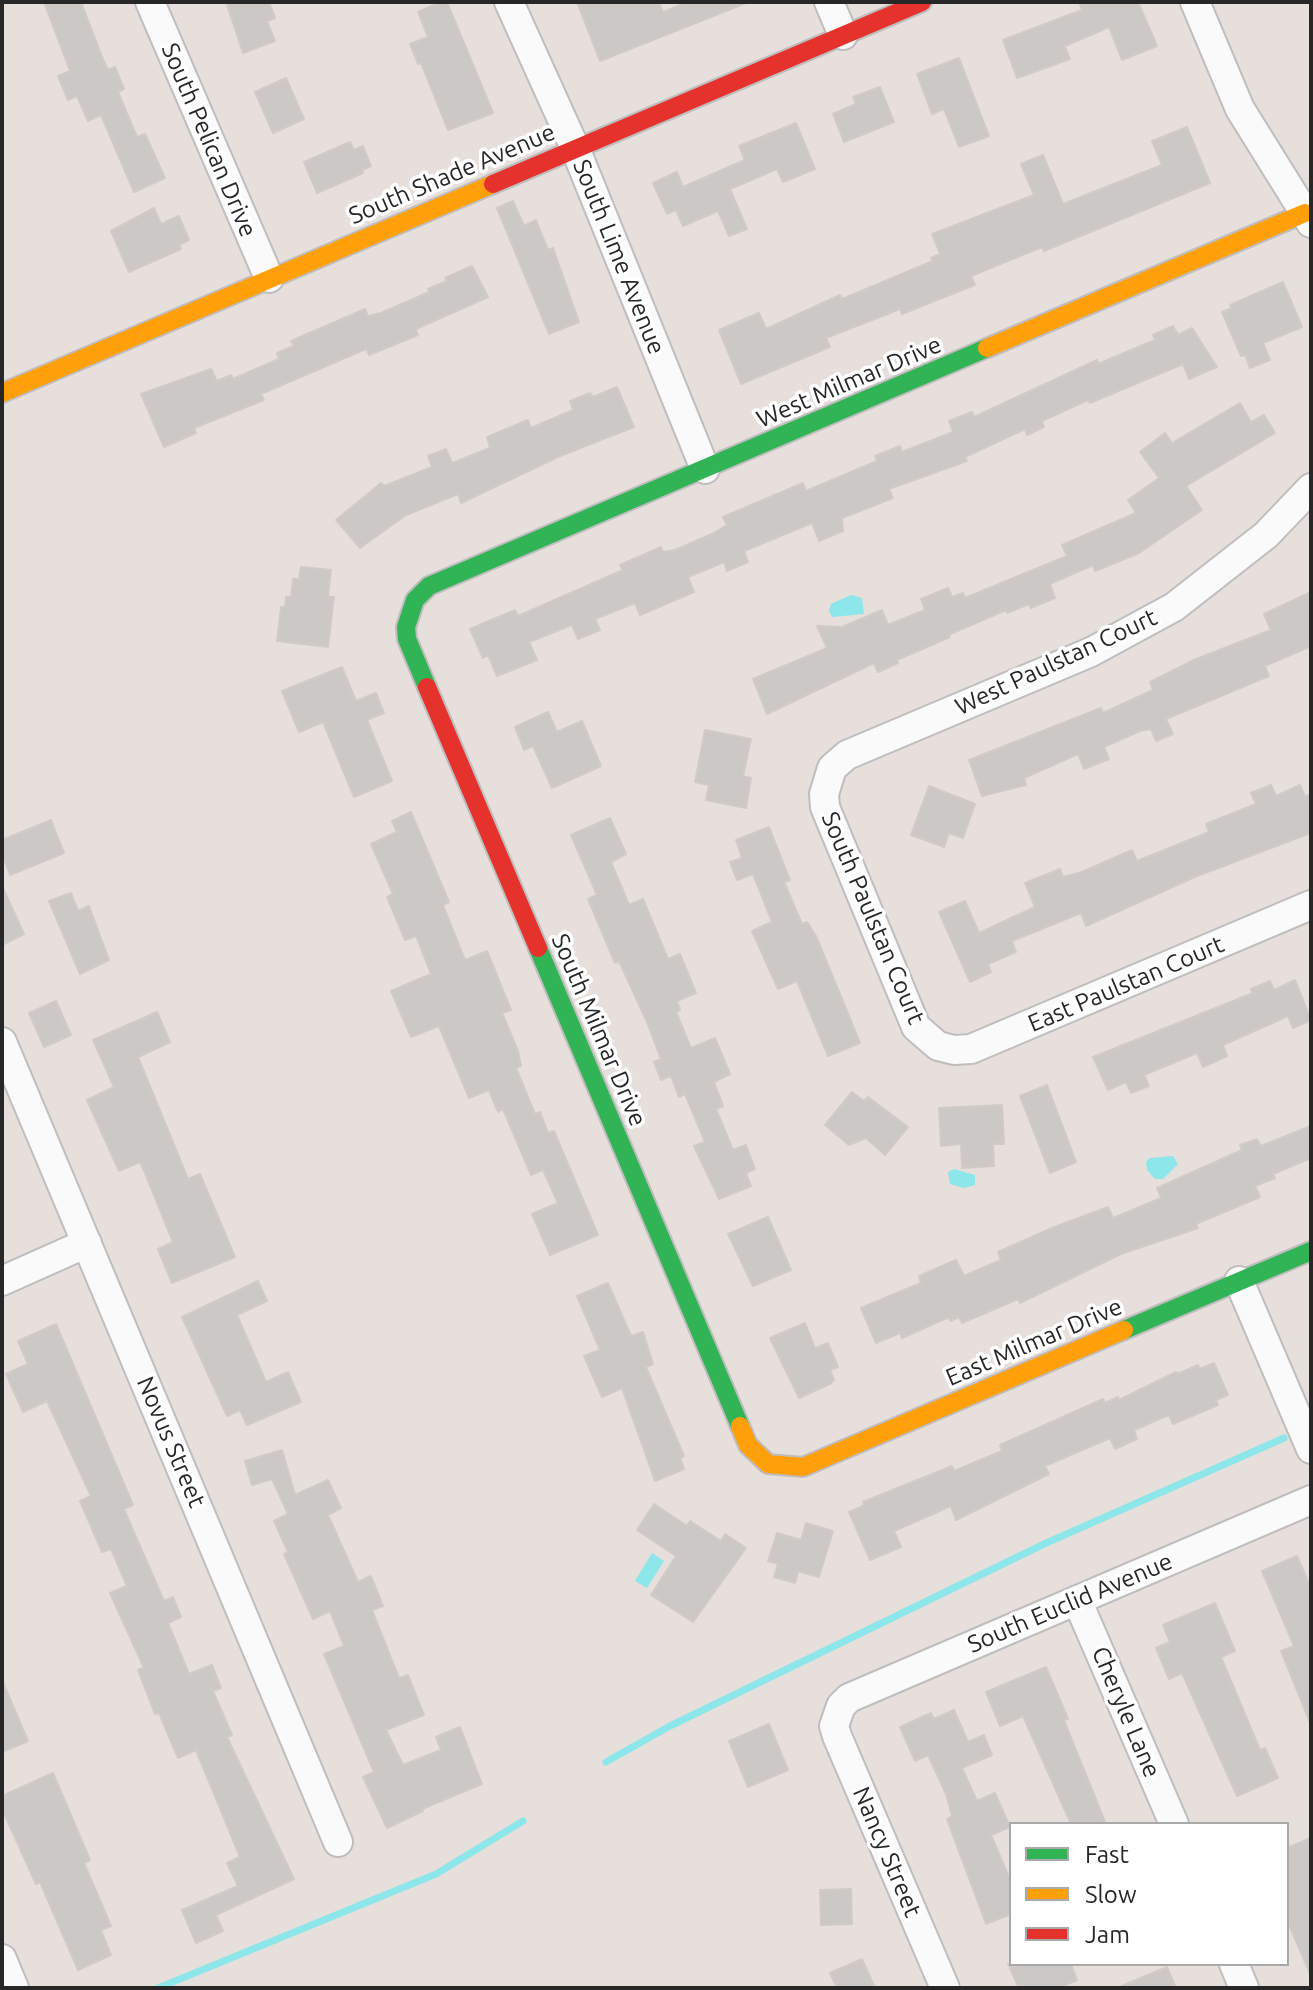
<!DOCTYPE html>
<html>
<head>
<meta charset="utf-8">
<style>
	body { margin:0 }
	#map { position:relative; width:1313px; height:1990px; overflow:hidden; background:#e6dfdb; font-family:Ubuntu,sans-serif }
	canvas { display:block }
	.frame { position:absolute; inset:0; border:4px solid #272727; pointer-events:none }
	.legend { position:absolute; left:1009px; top:1822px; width:280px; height:144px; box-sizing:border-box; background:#fff; border:2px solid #a9a9a9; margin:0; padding:10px 14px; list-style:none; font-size:24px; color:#272727 }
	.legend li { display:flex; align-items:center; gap:16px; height:40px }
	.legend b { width:40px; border:2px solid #a9a9a9 }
</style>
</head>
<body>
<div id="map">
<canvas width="1313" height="1990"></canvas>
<div class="frame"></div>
<ul class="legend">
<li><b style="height:10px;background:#30b455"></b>Fast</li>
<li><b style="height:10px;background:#ff9f0a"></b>Slow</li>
<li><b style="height:10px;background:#e5322d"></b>Jam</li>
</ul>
</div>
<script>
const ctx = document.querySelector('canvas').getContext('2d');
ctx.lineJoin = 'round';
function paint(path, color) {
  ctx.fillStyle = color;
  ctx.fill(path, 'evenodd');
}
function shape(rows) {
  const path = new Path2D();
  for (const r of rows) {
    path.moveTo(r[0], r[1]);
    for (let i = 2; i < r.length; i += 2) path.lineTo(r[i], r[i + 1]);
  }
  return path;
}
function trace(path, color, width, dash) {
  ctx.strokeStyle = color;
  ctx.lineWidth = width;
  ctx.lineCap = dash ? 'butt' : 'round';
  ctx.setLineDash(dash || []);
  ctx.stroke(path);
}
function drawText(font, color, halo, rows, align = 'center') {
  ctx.font = font + ' Ubuntu,sans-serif';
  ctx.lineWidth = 7;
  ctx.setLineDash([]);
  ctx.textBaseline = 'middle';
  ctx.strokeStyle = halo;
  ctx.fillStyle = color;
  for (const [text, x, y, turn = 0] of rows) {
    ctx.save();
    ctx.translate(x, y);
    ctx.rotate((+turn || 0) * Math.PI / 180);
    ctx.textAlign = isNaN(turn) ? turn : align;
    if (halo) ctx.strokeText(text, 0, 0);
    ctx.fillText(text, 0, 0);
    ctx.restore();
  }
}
paint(shape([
	[851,595,862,598,864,614,832,617,829,611,831,604],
	[1173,1156,1178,1164,1163,1179,1155,1179,1147,1170,1146,1162,1150,1158],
	[954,1169,975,1175,975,1185,964,1188,950,1184,948,1172],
	[652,1553,664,1561,647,1588,635,1581]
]), '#8ce6ea');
trace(shape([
	[606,1762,670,1726,1044,1544,1284,1438],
	[158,1988,436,1874,523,1821]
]), '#8ce6ea', 7);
const building = shape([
	[44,2,81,2,102,57,108,70,115,67,124,89,118,92,137,137,145,134,165,178,134,192,101,115,88,121,77,96,68,100,58,76,70,71,44,2],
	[226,2,269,2,275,18,267,21,275,41,243,53,226,2],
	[441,2,447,2,493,113,448,130,421,63,418,64,410,44,428,37,418,12,441,2],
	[577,2,659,2,663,12,688,2,746,3,600,61,577,2],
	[1079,2,1138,2,1157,46,1122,60,1109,27,1065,46,1070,59,1017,78,1003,40,1082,10,1079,2],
	[959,58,989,136,959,147,944,109,932,114,917,74,959,58],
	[286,78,304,119,273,133,255,92,286,78],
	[880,87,894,122,844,142,833,114,856,104,853,97,880,87],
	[796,123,815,169,783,182,777,169,730,189,747,229,729,236,718,211,683,226,676,210,667,214,653,183,677,172,683,187,745,160,739,146,796,123],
	[1187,127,1210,183,1044,251,1042,247,971,276,975,285,947,296,902,314,900,309,826,338,830,347,741,384,719,330,759,313,766,329,840,295,842,299,933,261,931,258,940,254,932,234,1034,195,1021,164,1043,155,1063,204,1162,165,1152,141,1187,127],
	[350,142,354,150,363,146,371,166,362,170,363,173,317,193,304,162,350,142],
	[513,201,524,226,536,220,548,250,553,248,579,322,549,334,497,208,513,201],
	[154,208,161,224,179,216,189,240,179,245,181,249,129,272,111,231,154,208],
	[472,266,488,297,416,329,418,335,369,355,366,349,261,394,264,400,194,428,196,433,164,447,141,394,211,369,217,381,231,375,233,379,279,359,277,353,294,346,291,341,365,309,368,316,381,313,429,292,428,289,447,281,445,278,472,266],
	[1283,282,1302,327,1263,343,1270,360,1250,368,1245,355,1241,356,1222,312,1232,308,1230,305,1283,282],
	[1173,326,1178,335,1192,328,1217,367,1189,379,1183,364,1090,403,1088,400,1042,421,1044,427,1027,435,1025,429,965,457,967,461,889,489,893,498,842,518,843,531,819,541,812,523,744,551,748,562,727,571,724,562,688,577,694,592,640,615,635,603,595,619,600,630,578,639,572,625,529,642,537,660,497,676,488,655,483,658,470,629,515,610,518,616,623,570,620,565,661,547,663,552,675,550,712,534,727,525,723,517,803,483,806,491,877,461,875,456,900,446,902,452,953,432,949,421,972,412,974,417,1097,360,1098,364,1155,340,1153,335,1173,326],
	[617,387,634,427,560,456,461,503,458,494,406,515,360,548,336,520,381,483,384,486,432,467,428,456,446,449,452,463,490,448,487,437,528,420,531,428,573,410,570,401,590,393,593,397,617,387],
	[1240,403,1251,422,1264,415,1275,433,1186,486,1202,510,1139,553,1095,571,1093,565,1050,584,1055,598,1031,608,1029,604,1007,613,1006,610,948,635,950,637,897,660,898,663,878,672,874,663,767,714,753,679,827,648,817,626,842,627,882,610,888,625,925,610,921,599,948,588,952,597,963,593,965,598,1067,556,1062,545,1136,513,1128,500,1159,478,1140,452,1165,433,1172,443,1240,403],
	[301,567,331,570,328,597,334,597,328,647,277,641,281,607,285,607,286,597,291,597,293,579,299,579,301,567],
	[1311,592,1311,646,1265,666,1269,676,1166,719,1173,734,1156,741,1151,729,1140,731,1104,747,1109,759,1084,769,1078,754,1024,778,1026,785,982,796,969,760,1101,708,1103,713,1153,690,1150,682,1196,659,1271,630,1264,614,1311,592],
	[342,667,356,701,376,693,384,713,367,720,392,781,354,797,323,722,299,732,282,691,342,667],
	[548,712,557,732,582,721,601,766,552,788,533,746,524,750,515,727,548,712],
	[705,730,751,739,743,776,751,778,746,808,706,800,709,785,695,782,705,730],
	[1271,785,1276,796,1300,785,1305,797,1311,794,1311,833,1197,876,1086,926,1081,913,1012,941,1016,952,988,964,991,972,970,982,939,912,965,901,979,933,1035,907,1025,883,1060,869,1063,877,1082,872,1132,850,1137,861,1209,832,1206,824,1256,804,1251,793,1271,785],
	[929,786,975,804,963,838,949,833,944,847,911,835,929,786],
	[411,812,449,902,443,905,465,960,487,951,511,1010,502,1013,518,1051,521,1066,516,1068,535,1114,540,1112,548,1133,554,1131,598,1235,550,1255,532,1214,558,1203,543,1170,531,1175,503,1109,498,1112,489,1090,469,1098,439,1026,411,1037,391,991,431,974,416,936,405,940,387,897,393,894,371,844,397,832,392,821,411,812],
	[610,818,626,854,611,862,629,905,643,899,668,959,680,954,696,993,677,1001,680,1010,676,1012,691,1048,715,1038,730,1074,714,1082,723,1106,716,1109,733,1150,746,1145,755,1169,746,1173,751,1186,719,1199,694,1146,705,1142,685,1094,679,1097,671,1076,661,1080,654,1062,661,1059,647,1022,619,961,615,963,588,899,597,895,571,835,610,818],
	[51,820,64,853,10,875,2,854,2,840,51,820],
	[769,827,790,880,784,882,802,924,807,922,816,936,860,1043,828,1056,797,981,778,989,752,931,772,922,753,874,737,880,730,862,742,858,736,840,769,827],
	[2,886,24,934,2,945,2,886],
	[71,893,78,911,89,906,109,960,80,974,49,901,71,893],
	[1295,980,1311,1020,1293,1028,1288,1016,1223,1045,1227,1056,1203,1067,1197,1053,1144,1075,1149,1086,1131,1093,1126,1082,1108,1090,1093,1057,1253,993,1251,989,1270,981,1274,990,1295,980],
	[56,1001,71,1035,44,1047,29,1013,56,1001],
	[157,1012,170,1042,138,1057,188,1179,200,1174,235,1257,172,1283,158,1249,173,1242,145,1173,140,1162,119,1171,87,1100,114,1087,93,1040,157,1012],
	[1047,1085,1076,1162,1050,1173,1020,1096,1047,1085],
	[852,1092,864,1101,868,1097,908,1127,885,1155,866,1138,849,1145,825,1125,852,1092],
	[1002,1105,1004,1144,993,1144,994,1166,962,1168,961,1144,941,1146,939,1108,1002,1105],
	[1311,1126,1311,1158,1273,1174,1275,1178,1255,1186,1260,1197,1196,1224,1198,1228,1121,1254,1020,1303,1018,1299,962,1323,959,1317,950,1321,949,1317,902,1338,900,1333,876,1343,861,1308,921,1283,919,1276,956,1260,964,1276,1001,1260,998,1252,1052,1228,1108,1207,1113,1218,1161,1198,1157,1188,1242,1150,1240,1145,1257,1139,1261,1146,1311,1126],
	[768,1217,791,1270,753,1286,728,1234,768,1217],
	[258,1281,267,1301,237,1315,266,1382,288,1372,301,1402,247,1425,240,1410,227,1416,182,1317,258,1281],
	[608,1283,631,1336,643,1332,653,1364,646,1367,684,1456,680,1458,684,1469,655,1481,622,1388,602,1397,584,1356,600,1350,577,1296,608,1283],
	[805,1323,815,1348,828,1343,838,1367,830,1370,834,1380,830,1384,799,1398,770,1338,805,1323],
	[56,1324,133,1505,124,1509,136,1537,164,1601,173,1597,181,1617,168,1623,189,1674,212,1665,221,1688,213,1691,232,1735,227,1737,294,1879,216,1915,223,1931,196,1943,182,1910,238,1886,227,1863,240,1857,196,1750,178,1758,159,1713,155,1714,138,1670,144,1668,110,1593,127,1586,111,1549,102,1552,80,1501,91,1496,47,1401,23,1412,6,1374,28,1364,18,1341,56,1324],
	[1214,1363,1228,1395,1216,1400,1218,1405,1173,1424,1169,1415,1134,1430,1137,1439,1115,1449,1110,1438,1045,1466,1049,1474,956,1520,951,1506,894,1531,901,1547,870,1560,849,1512,865,1505,863,1502,952,1466,954,1471,1002,1451,1000,1445,1103,1399,1105,1403,1118,1397,1119,1400,1176,1372,1177,1374,1198,1365,1200,1369,1214,1363],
	[282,1450,295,1495,328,1480,341,1508,328,1515,358,1582,371,1576,383,1606,372,1610,399,1678,408,1675,424,1715,386,1730,403,1765,441,1750,436,1737,460,1727,482,1784,422,1809,423,1811,387,1828,363,1777,374,1772,324,1654,344,1646,330,1611,313,1619,284,1554,288,1552,274,1521,288,1514,272,1479,252,1485,245,1461,282,1450],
	[654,1504,687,1526,690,1521,721,1541,725,1534,746,1548,693,1622,651,1595,676,1556,637,1530,654,1504],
	[806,1523,833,1531,819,1577,798,1571,795,1583,774,1577,778,1564,768,1561,777,1533,801,1540,806,1523],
	[1297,1556,1311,1588,1310,1723,1281,1651,1294,1646,1262,1571,1297,1556],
	[1215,1603,1235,1651,1221,1657,1260,1750,1265,1748,1278,1778,1237,1796,1182,1673,1169,1679,1156,1648,1170,1642,1163,1625,1215,1603],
	[1046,1667,1068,1719,1064,1720,1106,1824,1071,1824,1023,1716,1000,1726,986,1692,1046,1667],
	[2,1680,28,1741,2,1752,2,1680],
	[954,1710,968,1742,984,1735,992,1755,962,1768,977,1801,995,1793,1010,1827,991,1835,1011,1882,1011,1914,986,1924,947,1819,952,1816,946,1794,928,1755,915,1761,900,1727,931,1713,934,1719,954,1710],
	[769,1724,788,1770,748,1787,729,1741,769,1724],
	[53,1773,90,1860,84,1863,111,1926,101,1930,111,1955,78,1970,40,1882,36,1884,2,1809,2,1796,53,1773],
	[1311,1838,1311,1976,1287,1920,1287,1848,1311,1838],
	[851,1889,852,1924,821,1925,820,1890,851,1889],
	[862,1959,875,1988,837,1988,830,1973,862,1959],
	[1008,1964,1071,1964,1077,1980,1059,1988,1019,1988,1008,1964],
	[1167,1967,1176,1988,1117,1988,1167,1967]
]);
paint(building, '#ccc8c5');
trace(building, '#d1cbc8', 2);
const street = shape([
	[150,2,269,278],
	[509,2,575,148,705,469],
	[829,2,843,35],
	[1195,2,1240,109,1311,223],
	[1311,488,1266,535,1174,607,1091,652,847,755,832,768,824,794,825,807,916,1027,938,1046,954,1050,971,1049,1311,905],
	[2,1042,338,1842],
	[2,1281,87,1243],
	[1239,1281,1311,1449],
	[1077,1600,1174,1824],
	[2,1959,14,1988],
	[1234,1964,1244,1988],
	[945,1988,837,1736,834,1726,841,1706,849,1698,1311,1500]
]);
const fast = shape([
	[427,687,407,639,406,627,415,600,429,586,987,348],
	[538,948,740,1426],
	[1124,1330,1311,1251]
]);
const slow = shape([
	[987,348,1305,213],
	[2,393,493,184],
	[740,1426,748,1445,768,1464,803,1467,1124,1330]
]);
const jam = shape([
	[493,184,922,2],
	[427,687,538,948]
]);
trace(street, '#bfbdbd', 32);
trace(fast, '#bfbdbd', 22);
trace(slow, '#bfbdbd', 22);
trace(jam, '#bfbdbd', 22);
trace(street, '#fbfafa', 28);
trace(fast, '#30b455', 18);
trace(slow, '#ff9f0a', 18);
trace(jam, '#e5322d', 18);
drawText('24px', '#272727', '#fff', [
	["South Pelican Drive",209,140,67],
	["South Shade Avenue",452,174,-23],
	["South Lime Avenue",619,257,68],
	["West Milmar Drive",849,382,-23],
	["West Paulstan Court",1056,662,-25],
	["South Paulstan Court",873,918,67],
	["East Paulstan Court",1126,984,-23],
	["South Milmar Drive",599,1030,67],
	["East Milmar Drive",1034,1342,-23],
	["Novus Street",171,1442,67],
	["South Euclid Avenue",1070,1603,-23],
	["Cheryle Lane",1126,1712,67],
	["Nancy Street",887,1852,67]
]);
</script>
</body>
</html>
